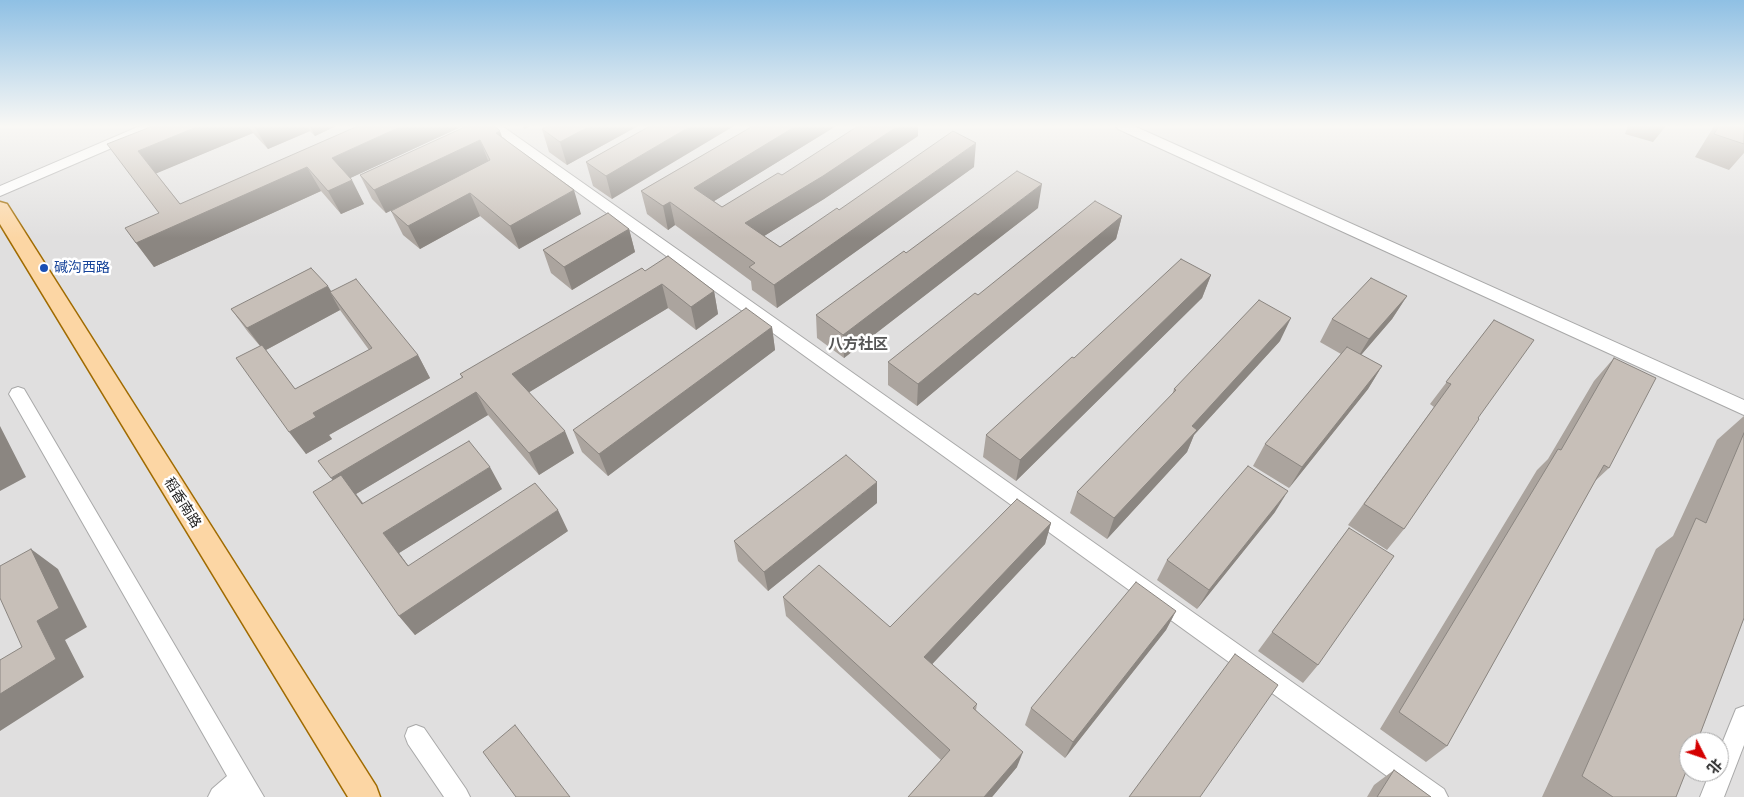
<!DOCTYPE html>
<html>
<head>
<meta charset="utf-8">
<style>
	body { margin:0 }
	#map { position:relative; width:1744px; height:797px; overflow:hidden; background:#f2efe9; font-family:Arial,"Noto Sans SC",sans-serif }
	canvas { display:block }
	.north { position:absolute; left:1679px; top:732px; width:50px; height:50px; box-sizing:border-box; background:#fff; border:1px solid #a7a7a7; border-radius:50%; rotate:131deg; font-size:14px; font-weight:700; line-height:20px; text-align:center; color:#222 }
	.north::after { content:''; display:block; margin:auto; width:18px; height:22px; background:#d40000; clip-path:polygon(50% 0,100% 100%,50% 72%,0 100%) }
</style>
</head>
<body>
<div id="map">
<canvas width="1744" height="797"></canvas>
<div class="north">北</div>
</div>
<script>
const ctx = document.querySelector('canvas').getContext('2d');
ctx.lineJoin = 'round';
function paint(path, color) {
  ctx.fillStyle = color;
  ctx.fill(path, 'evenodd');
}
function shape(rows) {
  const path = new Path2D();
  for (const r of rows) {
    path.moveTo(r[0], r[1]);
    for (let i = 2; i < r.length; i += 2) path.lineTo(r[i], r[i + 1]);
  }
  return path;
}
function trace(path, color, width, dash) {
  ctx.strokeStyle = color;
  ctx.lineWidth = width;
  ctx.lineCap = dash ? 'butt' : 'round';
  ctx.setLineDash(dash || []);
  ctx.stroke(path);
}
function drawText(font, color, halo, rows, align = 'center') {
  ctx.font = font + ' Arial,"Noto Sans SC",sans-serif';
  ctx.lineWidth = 5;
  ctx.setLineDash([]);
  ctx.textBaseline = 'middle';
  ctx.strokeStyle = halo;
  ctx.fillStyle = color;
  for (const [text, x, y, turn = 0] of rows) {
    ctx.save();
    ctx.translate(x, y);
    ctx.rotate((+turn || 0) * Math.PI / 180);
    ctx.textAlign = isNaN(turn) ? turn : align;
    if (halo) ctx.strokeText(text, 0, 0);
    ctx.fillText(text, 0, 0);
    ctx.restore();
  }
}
paint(shape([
	[0,126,1744,126,1744,797,0,797],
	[1689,742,1719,742,1719,772,1689,772]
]), '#e0dfdf');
const minor = shape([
	[140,126,158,126,156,129,0,196,0,186,140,126],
	[486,126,502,126,1444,789,1448,797,1416,797,486,126],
	[1116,126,1134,126,1744,400,1744,415,1118,129,1116,126],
	[18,387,24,389,264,797,208,797,212,789,227,776,12,399,9,394,12,389,18,387],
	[1744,706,1744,745,1724,797,1700,797,1710,772,1719,772,1719,751,1736,709,1744,706],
	[416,725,424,728,466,789,470,797,444,797,408,744,405,736,408,728,416,725]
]);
const major = shape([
	[0,202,7,204,376,786,380,797,348,797,0,224,0,202]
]);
trace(minor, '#a9a9a9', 2);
trace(major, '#a06b00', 3);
paint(minor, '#fff');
paint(major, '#fcd6a4');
paint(shape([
	[153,126,336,126,315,136,310,131,268,149,253,133,156,173,180,204,463,126,350,178,364,204,341,214,321,191,154,267,136,243,159,213],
	[638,126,567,165,549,152,542,129],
	[650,126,612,199,593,186,586,162],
	[753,126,836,126,714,201,722,207,782,175,918,136,824,199,764,236,780,247,839,210,974,167,777,308,752,290,751,281,675,225,668,230,647,214,641,191],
	[1628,126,1666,126,1653,142,1625,134],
	[1714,126,1744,126,1744,153,1729,170,1695,157],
	[503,137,581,214,519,249,480,216,420,249,403,235,391,211,410,201,386,213,372,199,360,175],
	[1038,208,844,358,817,338,816,315,906,253],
	[1122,216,1116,239,917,406,888,385,888,362,978,295],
	[629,229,635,252,572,290,551,273,543,250],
	[645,271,714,291,718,314,696,330,668,308,529,392,574,453,539,475,488,415,356,494,363,503,502,489,399,553,408,566,568,531,415,635,399,616,332,480,462,378,460,374],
	[1211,275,1202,298,1016,481,983,457,986,435],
	[331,291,418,355,430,378,329,435,332,439,306,454,260,346,248,332,231,309],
	[340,310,369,350,295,389,266,350],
	[1407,296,1392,319,1361,355,1382,366,1368,389,1289,488,1253,466,1265,444,1341,354,1320,342,1332,319],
	[1494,320,1478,418,1404,529,1387,550,1348,525,1434,407,1430,404],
	[772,327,775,350,608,476,582,452,573,430],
	[1280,341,1194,435,1187,452,1107,539,1070,513,1077,492,1172,395,1174,389],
	[1614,358,1609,468,1595,481,1447,746,1426,762,1380,729,1537,470,1548,459,1594,381],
	[1744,416,1744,618,1676,797,1542,797,1656,549,1673,536,1717,440],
	[877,503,768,591,738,561,734,541],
	[1275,512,1197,609,1157,580,1167,560],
	[1051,523,1045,544,932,664,977,704,976,710,1017,767,992,797,908,797,941,760,786,616,783,597,890,627],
	[1349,528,1318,665,1303,683,1258,651],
	[1176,611,1166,630,1065,758,1025,725,1031,708],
	[1394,770,1431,797,1367,797,1374,785]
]), '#aba49e');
paint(shape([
	[199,126,249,126,253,133,155,174,138,151],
	[254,126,307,126,310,131,268,149],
	[310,126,336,126,315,136],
	[402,126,463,126,344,181,332,158],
	[523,126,530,126,524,129],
	[590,126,638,126,567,165,560,142],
	[691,126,734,126,612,199,606,176],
	[796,126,836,126,698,211,694,188],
	[898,126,918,126,918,136,824,199,748,246,745,223],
	[500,131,508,154,496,133],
	[480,140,489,163,386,213,374,190],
	[976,143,974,167,777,308,774,285],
	[307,167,321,191,154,267,136,243],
	[352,180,364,204,341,214,328,191],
	[1042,184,1038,208,844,358,843,335],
	[574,190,581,214,519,249,510,226],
	[470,193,480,216,420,249,408,226],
	[670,202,675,225,668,230,663,206],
	[1122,216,1116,239,917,406,918,384],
	[629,229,635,252,572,290,564,267],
	[1211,275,1202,298,1016,481,1020,460],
	[662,284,668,308,523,396,512,374],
	[328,286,342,309,330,292,340,310,264,351,247,328],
	[714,291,718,314,696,330,691,307],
	[1407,296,1392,319,1355,362,1369,339],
	[1291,318,1280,341,1194,435,1187,452,1107,539,1114,518,1192,426],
	[772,327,775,350,608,476,599,454],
	[418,355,430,378,329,435,332,439,306,454,289,432,313,413],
	[1382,366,1368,389,1289,488,1302,467],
	[476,392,488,415,356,494,378,525,347,500,331,478],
	[0,426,26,477,0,491],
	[565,431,574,453,539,475,529,453],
	[490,467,502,489,399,553,423,586,383,533],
	[877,482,877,503,768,591,764,572],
	[1288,491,1275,512,1197,609,1209,590],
	[558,510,568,531,415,635,399,616],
	[1051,523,1045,544,922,675,924,657],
	[31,549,58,569,87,627,65,640,84,677,0,731,0,694,37,621],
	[1176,611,1166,630,1065,758,1073,742],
	[1023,752,1017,767,992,797,984,797]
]), '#8b8681');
const building = shape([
	[153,126,199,126,138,151,180,204,358,126,402,126,332,158,352,180,328,191,307,167,136,243,125,228,159,213,107,144,153,126],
	[467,126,495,126,500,131,496,133,574,190,510,226,470,193,408,226,391,211,490,160,480,140,374,190,360,175,467,126],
	[548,126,590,126,560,142,542,129,548,126],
	[650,126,691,126,606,176,586,162,650,126],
	[753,126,796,126,694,188,722,207,778,173,782,175,858,126,898,126,823,176,745,223,780,247,837,208,839,210,953,131,976,143,774,285,749,267,755,263,670,202,663,206,641,191,753,126],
	[1719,126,1744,126,1744,144,1714,134,1719,126],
	[1017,171,1042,184,843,335,816,315,904,251,906,253,1017,171],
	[1095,201,1122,216,918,384,888,362,975,293,978,295,1095,201],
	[608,213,629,229,564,267,543,250,608,213],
	[668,256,714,291,691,307,662,284,512,374,565,431,529,453,476,392,331,478,318,461,463,377,460,374,642,268,645,271,668,256],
	[1181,259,1211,275,1020,460,986,435,1072,357,1074,358,1181,259],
	[311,268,328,286,247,328,231,309,311,268],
	[1371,278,1407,296,1369,339,1332,319,1371,278],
	[356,279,418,355,313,413,316,417,289,432,236,358,262,345,295,389,372,348,330,292,356,279],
	[1259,300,1291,318,1192,426,1197,430,1114,518,1077,492,1176,390,1174,389,1259,300],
	[746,308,772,327,599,454,573,430,746,308],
	[1494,320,1534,340,1478,418,1479,419,1404,529,1364,504,1451,384,1446,382,1494,320],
	[1347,347,1382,366,1302,467,1265,444,1347,347],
	[1614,358,1656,378,1609,468,1604,465,1447,746,1399,712,1558,449,1561,450,1614,358],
	[1744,433,1744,618,1697,742,1689,742,1689,764,1676,797,1613,797,1582,776,1696,518,1706,523,1744,433],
	[469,441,490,467,383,533,408,566,535,483,558,510,399,616,313,492,341,475,362,504,469,441],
	[846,455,877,482,764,572,734,541,846,455],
	[1248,466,1288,491,1209,590,1167,560,1248,466],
	[1017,499,1051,523,924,657,977,704,973,708,1023,752,984,797,908,797,950,750,783,597,819,565,890,627,1017,499],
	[1349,528,1394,556,1318,665,1272,632,1349,528],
	[31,549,59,608,37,621,56,659,0,694,0,660,22,647,0,598,0,566,31,549],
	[1136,582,1176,611,1073,742,1031,708,1136,582],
	[1235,654,1278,685,1200,797,1129,797,1235,654],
	[515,725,570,797,516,797,483,752,515,725],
	[1394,770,1431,797,1377,797,1394,770]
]);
paint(building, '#c7bfb8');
trace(building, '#8b8681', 1);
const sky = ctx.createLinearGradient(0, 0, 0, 238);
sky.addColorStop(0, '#8fc0e4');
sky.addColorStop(0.53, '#f9f8f5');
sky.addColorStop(1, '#f9f8f500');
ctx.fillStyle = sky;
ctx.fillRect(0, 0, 1744, 238);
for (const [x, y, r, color] of [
	[44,268,5,"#1a4fb4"]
]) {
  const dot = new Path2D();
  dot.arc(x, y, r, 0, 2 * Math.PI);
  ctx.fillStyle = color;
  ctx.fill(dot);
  trace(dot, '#fff', 2);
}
drawText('14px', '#164399', '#fff', [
	["碱沟西路",54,268]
], 'left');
drawText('14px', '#222', '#fff', [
	["稻香南路",182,503,58]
]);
drawText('bold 15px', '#555', '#fff', [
	["八方社区",858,345]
]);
</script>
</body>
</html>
